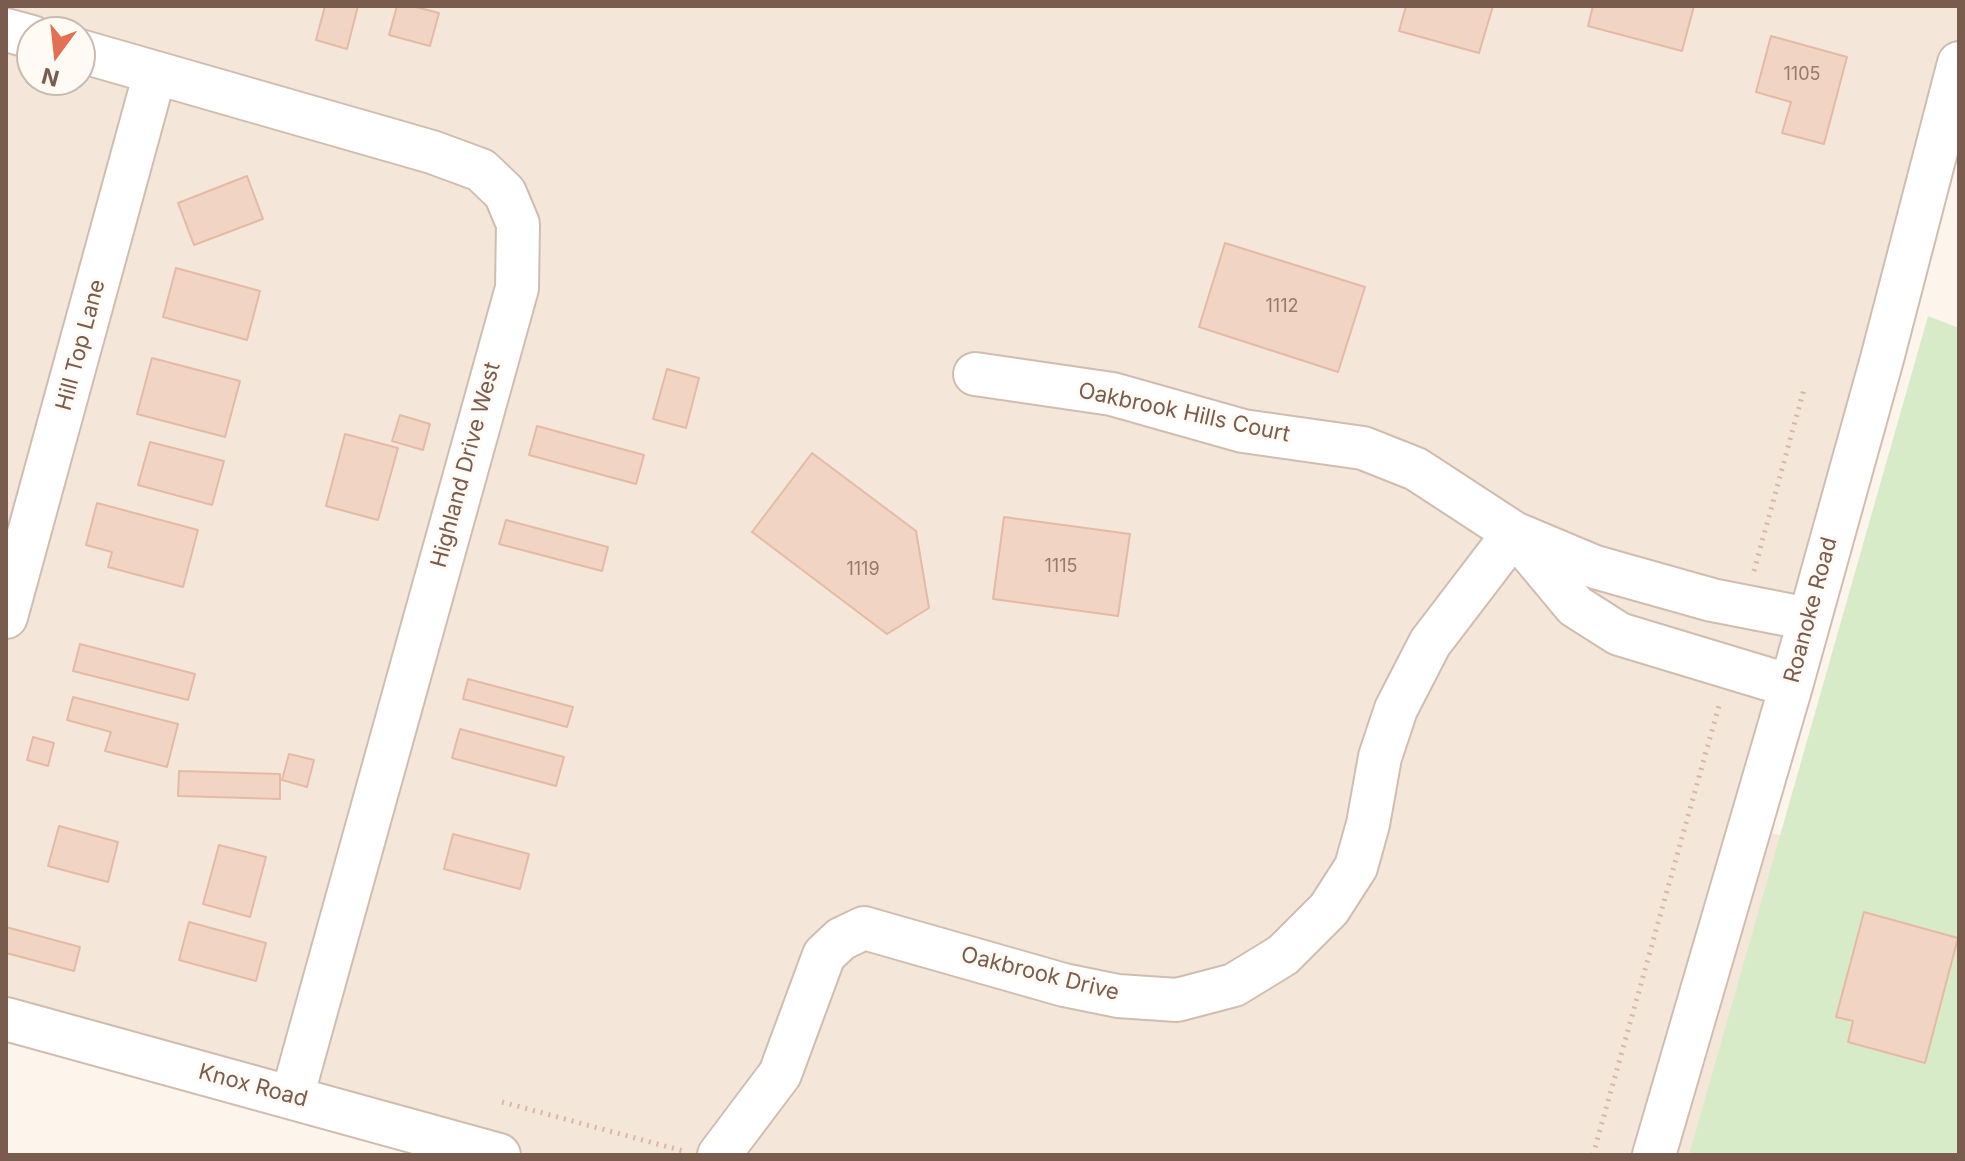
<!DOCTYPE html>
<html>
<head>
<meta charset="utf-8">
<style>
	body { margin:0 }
	#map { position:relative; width:1965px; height:1161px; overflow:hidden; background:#fdf5ec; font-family:Inter,sans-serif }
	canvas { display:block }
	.frame { position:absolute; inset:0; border:8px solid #795c4e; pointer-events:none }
	.north { position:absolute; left:16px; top:16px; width:80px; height:80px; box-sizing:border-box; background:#fffaf3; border:2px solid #c9bbb1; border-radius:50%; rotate:195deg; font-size:22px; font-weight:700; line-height:32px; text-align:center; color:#795c4e }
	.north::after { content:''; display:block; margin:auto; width:28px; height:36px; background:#e36f54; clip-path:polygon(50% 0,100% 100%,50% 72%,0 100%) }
</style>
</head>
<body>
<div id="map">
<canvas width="1965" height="1161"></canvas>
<div class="frame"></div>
<div class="north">N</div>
</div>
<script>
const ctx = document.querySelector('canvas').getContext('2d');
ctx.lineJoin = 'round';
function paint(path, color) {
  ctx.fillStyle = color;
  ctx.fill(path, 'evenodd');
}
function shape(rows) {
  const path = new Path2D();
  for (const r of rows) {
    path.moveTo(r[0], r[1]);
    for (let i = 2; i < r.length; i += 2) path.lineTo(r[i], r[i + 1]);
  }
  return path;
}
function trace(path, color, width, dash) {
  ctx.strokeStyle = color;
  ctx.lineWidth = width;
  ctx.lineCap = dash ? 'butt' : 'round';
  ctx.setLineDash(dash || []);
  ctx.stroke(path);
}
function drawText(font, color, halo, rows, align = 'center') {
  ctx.font = font + ' Inter,sans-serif';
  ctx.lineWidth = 6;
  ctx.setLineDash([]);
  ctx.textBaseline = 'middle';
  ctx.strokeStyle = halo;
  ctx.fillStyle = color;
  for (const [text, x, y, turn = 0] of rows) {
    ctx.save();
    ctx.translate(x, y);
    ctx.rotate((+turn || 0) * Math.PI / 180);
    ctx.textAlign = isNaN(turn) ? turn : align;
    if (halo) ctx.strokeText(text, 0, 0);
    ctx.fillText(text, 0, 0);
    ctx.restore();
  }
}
paint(shape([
	[6,6,1959,6,1959,69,1750,827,1959,884,1959,1155,499,1155,6,1019],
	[32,32,80,32,80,80,32,80]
]), '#f4e7da');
paint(shape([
	[1928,316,1959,328,1959,1155,1689,1155]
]), '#d8ebc9');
const building = shape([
	[325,6,358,6,347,49,316,40,325,6],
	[397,6,412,6,439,13,430,46,389,35,397,6],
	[1406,6,1493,6,1479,53,1399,31,1406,6],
	[1593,6,1694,6,1682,51,1588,26,1593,6],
	[1771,36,1847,57,1824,144,1782,133,1791,102,1756,92,1771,36],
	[247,176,263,219,194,245,178,203,247,176],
	[1225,243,1365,287,1338,372,1199,327,1225,243],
	[176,268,260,291,247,340,163,317,176,268],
	[152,358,240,381,225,437,137,414,152,358],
	[667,369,699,378,686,428,653,419,667,369],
	[400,415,430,424,423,450,392,441,400,415],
	[537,426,644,455,636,484,529,455,537,426],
	[345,434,398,448,378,520,326,506,345,434],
	[150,442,224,461,212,505,138,485,150,442],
	[812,453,916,531,929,608,887,634,752,532,812,453],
	[97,503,198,530,183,587,108,567,112,552,86,545,97,503],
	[1004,517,1130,534,1118,616,993,599,1004,517],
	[506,520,608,547,602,571,499,544,506,520],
	[80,644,195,674,188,700,73,671,80,644],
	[468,679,573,707,567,727,463,699,468,679],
	[73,697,178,724,167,767,105,751,111,732,67,720,73,697],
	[460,729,564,757,556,786,452,758,460,729],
	[33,737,54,743,48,766,27,760,33,737],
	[289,754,314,760,307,787,282,780,289,754],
	[179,771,280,774,280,799,178,796,179,771],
	[59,826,118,842,108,882,48,866,59,826],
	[453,834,529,854,520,889,444,869,453,834],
	[219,845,266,857,250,917,203,904,219,845],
	[1864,912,1958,938,1925,1063,1848,1042,1853,1021,1836,1017,1864,912],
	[189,922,266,943,256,981,179,960,189,922],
	[6,927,80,947,74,971,6,953,6,927]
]);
paint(building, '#f2d4c4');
trace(building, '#e4baa4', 2);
const minor = shape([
	[6,30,32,37],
	[80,51,432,152,481,170,505,193,518,224,517,288,292,1097],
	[975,374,1112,394,1243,431,1363,448,1416,469,1514,533,1595,567,1712,600,1809,619],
	[1520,540,1575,606,1619,634,1791,686],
	[6,617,155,73],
	[6,1019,499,1155],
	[719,1155,780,1074,824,955,841,939,864,928,1064,985,1118,996,1177,1000,1234,985,1283,955,1329,909,1356,867,1368,824,1380,757,1396,709,1430,643,1514,533],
	[1654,1155,1791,686,1882,359,1959,63]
]);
trace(minor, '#d0bdb0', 46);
trace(shape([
	[1754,571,1804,389],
	[502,1102,687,1152],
	[1593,1155,1720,702]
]), '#d8b7a6', 5, [2, 6]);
trace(minor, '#fff', 42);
drawText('18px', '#977a6c', null, [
	["1105",1802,75],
	["1112",1282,307],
	["1115",1061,567],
	["1119",863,570]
]);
drawText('22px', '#795c4e', '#fffaf3', [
	["Hill Top Lane",81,345,-75],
	["Oakbrook Hills Court",1184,413,12],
	["Highland Drive West",466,465,-75],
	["Roanoke Road",1811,610,-75],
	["Oakbrook Drive",1040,974,14],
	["Knox Road",253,1086,15]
]);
</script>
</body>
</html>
